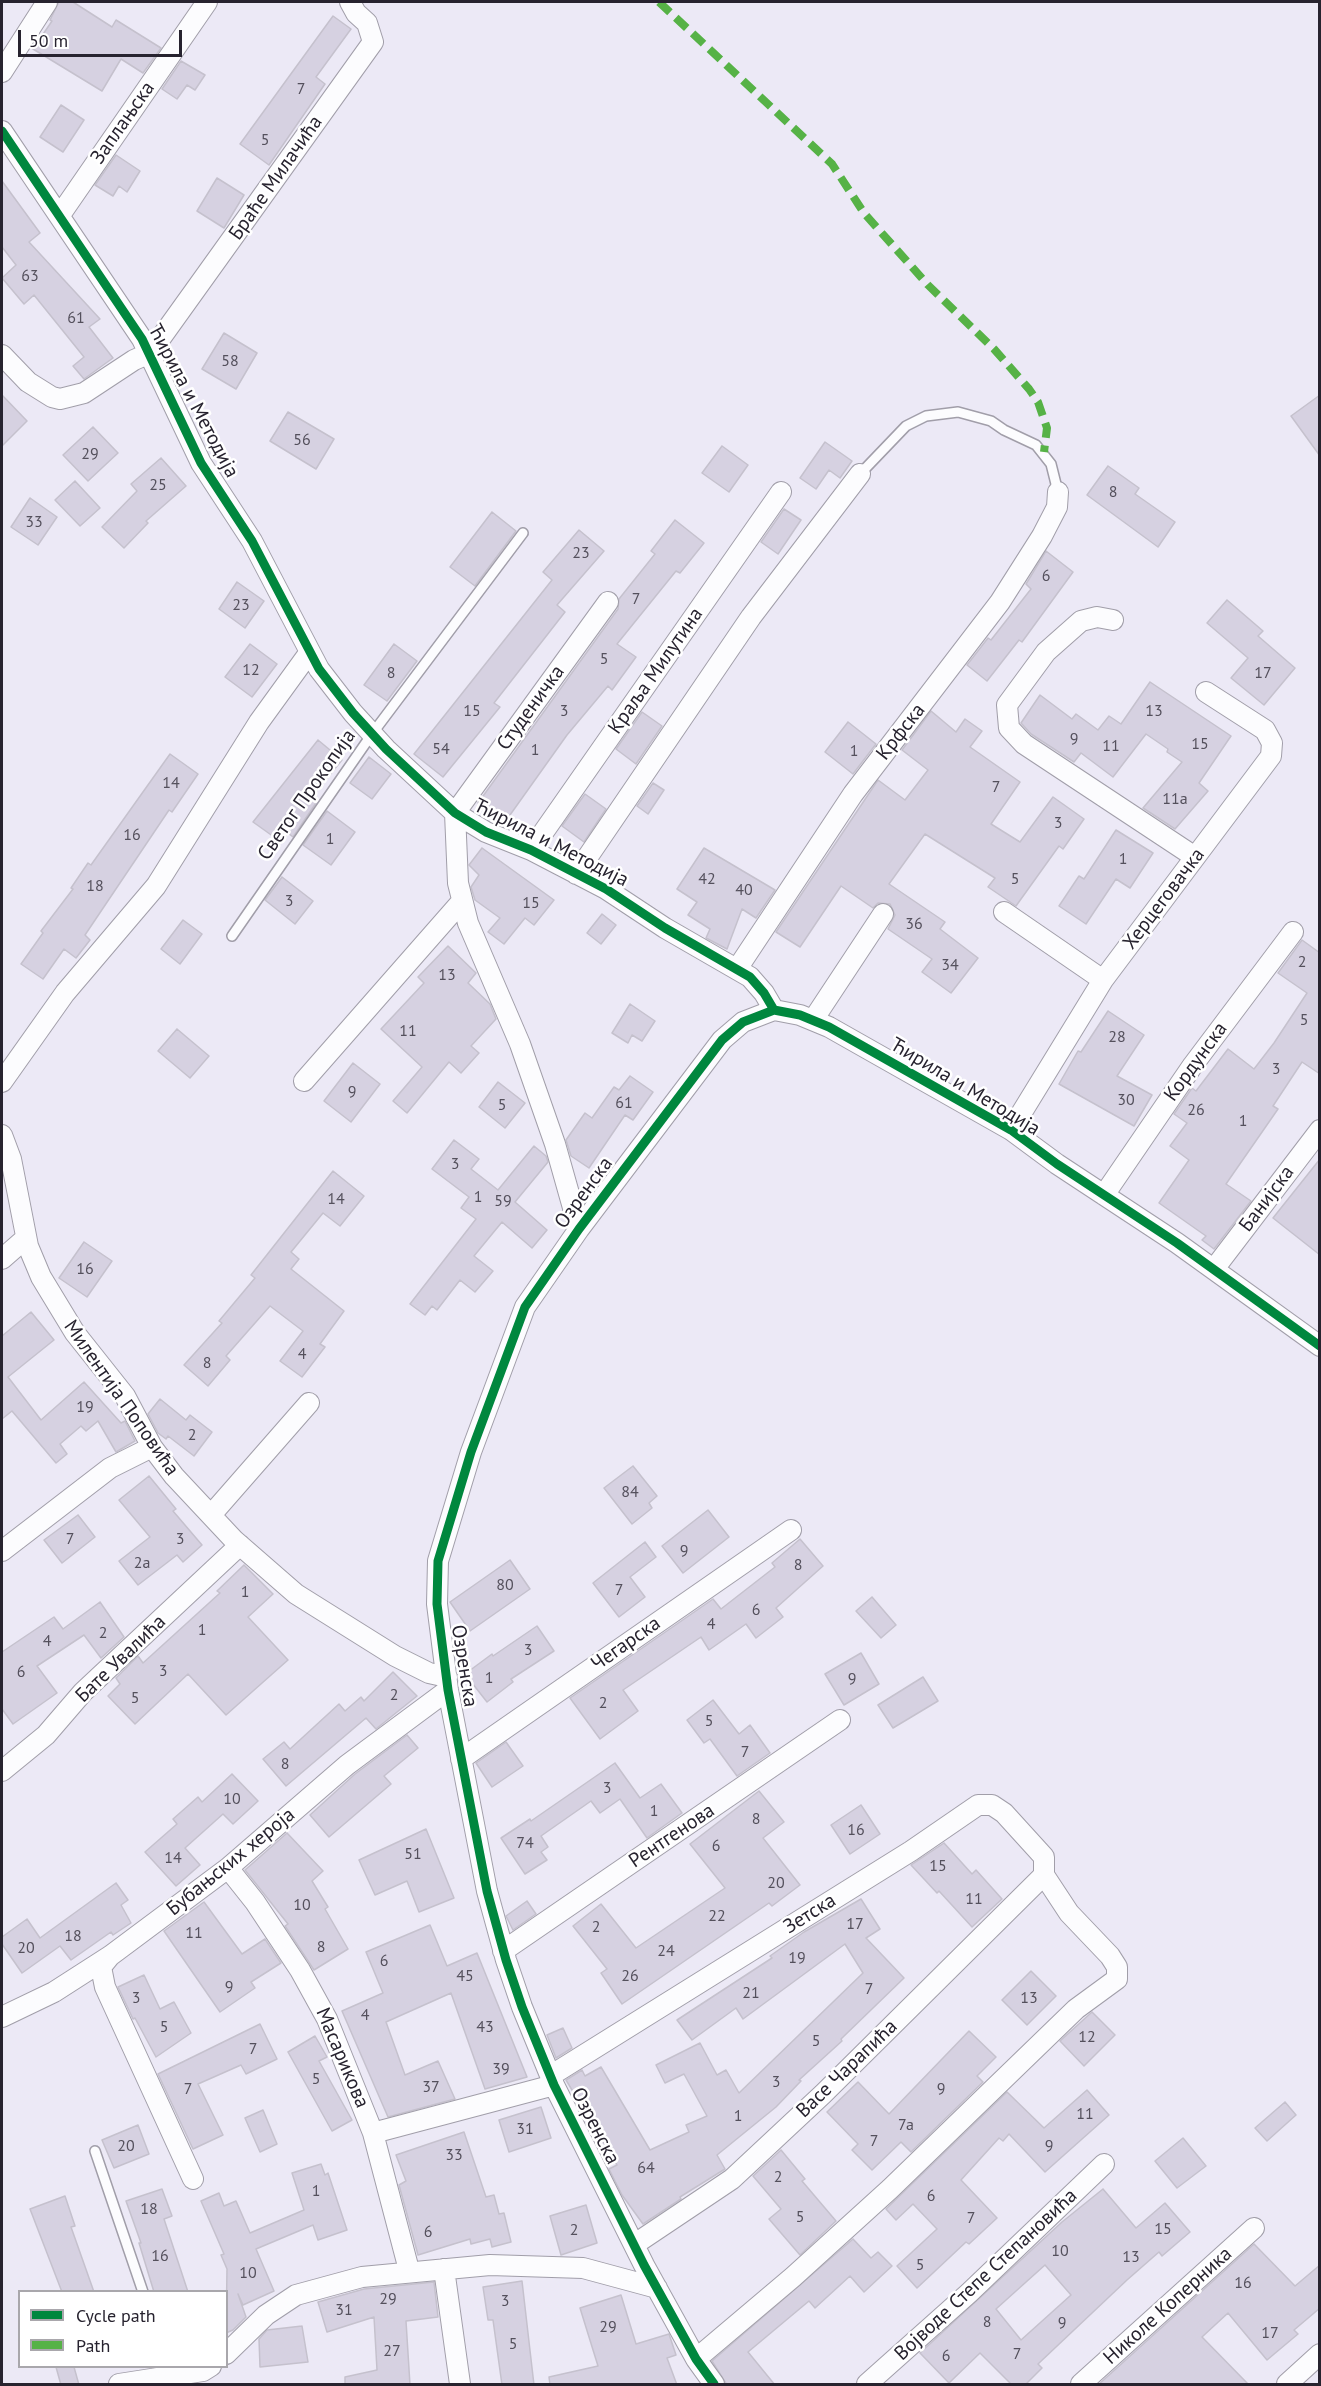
<!DOCTYPE html>
<html>
<head>
<meta charset="utf-8">
<style>
	body { margin:0 }
	#map { position:relative; width:1321px; height:2386px; overflow:hidden; background:#ece9f6; font-family:"PT Sans",sans-serif }
	canvas { display:block }
	.frame { position:absolute; inset:0; border:3px solid #27232f; pointer-events:none }
	.legend { position:absolute; left:18px; top:2290px; width:210px; height:78px; box-sizing:border-box; background:#fff; border:2px solid #a9a7ac; margin:0; padding:8px 10px; list-style:none; font-size:18px; color:#27232f }
	.legend li { display:flex; align-items:center; gap:12px; height:30px }
	.legend b { width:30px; border:2px solid #a9a7ac }
	.scale { position:absolute; left:18px; top:30px; width:164px; height:27px; box-sizing:border-box; border:3px solid #27232f; border-top:0; padding-left:8px; font-size:18px; line-height:21px; white-space:nowrap; color:#27232f; -webkit-text-stroke:4px #fff; paint-order:stroke }
</style>
</head>
<body>
<div id="map">
<canvas width="1321" height="2386"></canvas>
<div class="frame"></div>
<ul class="legend">
<li><b style="height:8px;background:#00873e"></b>Cycle path</li>
<li><b style="height:8px;background:#56b246"></b>Path</li>
</ul>
<div class="scale">50 m</div>
</div>
<script>
const ctx = document.querySelector('canvas').getContext('2d');
ctx.lineJoin = 'round';
function paint(path, color) {
  ctx.fillStyle = color;
  ctx.fill(path, 'evenodd');
}
function shape(rows) {
  const path = new Path2D();
  for (const r of rows) {
    path.moveTo(r[0], r[1]);
    for (let i = 2; i < r.length; i += 2) path.lineTo(r[i], r[i + 1]);
  }
  return path;
}
function trace(path, color, width, dash) {
  ctx.strokeStyle = color;
  ctx.lineWidth = width;
  ctx.lineCap = dash ? 'butt' : 'round';
  ctx.setLineDash(dash || []);
  ctx.stroke(path);
}
function drawText(font, color, halo, rows, align = 'center') {
  ctx.font = font + ' "PT Sans",sans-serif';
  ctx.lineWidth = 5;
  ctx.setLineDash([]);
  ctx.textBaseline = 'middle';
  ctx.strokeStyle = halo;
  ctx.fillStyle = color;
  for (const [text, x, y, turn = 0] of rows) {
    ctx.save();
    ctx.translate(x, y);
    ctx.rotate((+turn || 0) * Math.PI / 180);
    ctx.textAlign = isNaN(turn) ? turn : align;
    if (halo) ctx.strokeText(text, 0, 0);
    ctx.fillText(text, 0, 0);
    ctx.restore();
  }
}
const building = shape([
	[59,2,73,2,112,27,116,20,161,48,143,73,121,59,102,91,33,49,52,21,50,20,59,2],
	[333,16,351,29,316,77,325,84,269,165,240,144,333,16],
	[181,61,205,75,195,90,187,85,177,99,162,89,181,61],
	[61,105,84,120,63,152,40,137,61,105],
	[116,155,140,171,127,192,119,186,113,196,95,185,116,155],
	[217,178,244,195,224,228,197,211,217,178],
	[2,181,40,233,29,242,100,319,89,327,113,358,84,379,73,366,84,357,34,295,24,304,2,278,16,265,2,247,2,181],
	[224,333,257,353,236,389,202,369,224,333],
	[2,395,27,421,2,446,2,395],
	[1320,395,1320,456,1291,416,1320,395],
	[288,412,334,439,316,469,270,441,288,412],
	[93,427,118,453,88,481,63,455,93,427],
	[825,442,852,461,840,478,829,470,816,489,800,478,825,442],
	[722,446,748,465,729,492,702,473,722,446],
	[161,458,186,486,146,521,148,523,124,548,102,527,137,491,131,484,161,458],
	[1108,466,1139,488,1135,494,1175,522,1158,547,1087,495,1108,466],
	[75,481,100,508,80,526,55,500,75,481],
	[30,498,57,517,38,545,11,527,30,498],
	[784,509,801,520,778,554,761,542,784,509],
	[492,512,516,531,475,586,450,567,492,512],
	[675,520,704,543,680,573,676,571,617,644,636,657,612,690,608,686,567,735,505,822,478,803,618,609,619,599,655,554,651,551,675,520],
	[579,530,604,551,557,605,565,612,494,703,500,707,443,777,414,754,552,580,543,572,579,530],
	[1046,551,1073,572,1022,642,1019,640,987,681,967,665,988,638,991,640,1031,589,1026,584,1046,551],
	[237,582,264,601,245,628,219,609,237,582],
	[1227,600,1263,631,1258,636,1295,668,1264,705,1231,678,1248,658,1207,623,1227,600],
	[250,644,277,664,252,697,225,677,250,644],
	[394,644,417,661,387,701,364,685,394,644],
	[1150,682,1231,736,1199,783,1208,791,1175,829,1143,808,1182,762,1167,752,1168,749,1146,734,1113,777,1081,753,1074,762,1031,734,1021,723,1040,695,1072,719,1076,714,1098,730,1109,716,1121,724,1150,682],
	[931,711,956,732,965,719,982,731,970,747,1020,782,991,824,1020,842,1053,797,1084,819,1063,849,1059,846,1016,906,988,887,995,878,925,834,889,884,945,922,940,929,978,958,951,993,922,972,932,959,888,929,895,915,890,904,878,903,873,908,841,886,800,947,776,932,878,780,905,800,928,770,902,750,931,711],
	[642,712,662,726,636,764,616,749,642,712],
	[848,722,876,744,853,774,825,752,848,722],
	[318,740,342,760,310,799,316,803,293,837,288,833,281,842,253,822,318,740],
	[170,754,198,774,172,812,169,810,85,935,90,940,76,958,64,949,43,979,21,964,43,933,41,931,73,889,71,888,88,863,91,865,170,754],
	[369,757,391,774,372,799,350,783,369,757],
	[653,783,664,790,648,814,637,806,653,783],
	[585,794,606,809,584,842,562,826,585,794],
	[327,811,355,832,331,865,303,845,327,811],
	[1116,830,1153,853,1130,888,1116,879,1086,924,1059,906,1079,876,1084,879,1116,830],
	[482,848,554,900,534,925,525,918,504,944,488,932,500,918,475,900,471,887,479,875,469,865,482,848],
	[704,848,775,890,756,918,742,909,727,949,706,938,710,929,688,915,697,902,677,889,704,848],
	[282,877,313,901,295,924,265,900,282,877],
	[602,914,616,925,601,944,587,933,602,914],
	[183,920,202,934,180,964,161,949,183,920],
	[1302,940,1320,953,1320,1074,1302,1062,1273,1106,1278,1109,1226,1184,1251,1201,1214,1249,1202,1240,1206,1236,1159,1203,1189,1160,1170,1146,1187,1123,1174,1114,1192,1088,1196,1091,1228,1049,1254,1069,1274,1043,1307,993,1278,973,1302,940],
	[448,946,476,973,468,983,490,1004,496,1019,471,1046,479,1053,461,1073,449,1062,407,1113,393,1101,422,1067,381,1029,424,983,418,977,448,946],
	[630,1004,655,1021,642,1041,632,1035,628,1043,612,1033,630,1004],
	[1108,1011,1144,1035,1117,1076,1152,1095,1134,1126,1059,1084,1078,1051,1081,1052,1108,1011],
	[177,1029,209,1056,190,1078,158,1051,177,1029],
	[353,1063,380,1084,351,1122,324,1101,353,1063],
	[630,1076,653,1092,633,1120,625,1115,589,1168,571,1156,566,1140,585,1113,592,1118,614,1087,619,1090,630,1076],
	[498,1082,525,1103,505,1128,479,1107,498,1082],
	[454,1140,479,1159,471,1169,498,1190,534,1146,546,1156,548,1162,515,1202,547,1230,532,1248,502,1222,474,1256,493,1271,475,1292,460,1280,437,1310,432,1306,425,1315,410,1304,476,1219,461,1208,469,1197,432,1169,454,1140],
	[1320,1159,1320,1255,1273,1218,1320,1159],
	[333,1171,364,1196,340,1226,323,1213,291,1252,299,1259,291,1269,344,1311,320,1344,325,1347,302,1377,280,1361,303,1331,270,1306,226,1356,230,1360,208,1386,184,1365,222,1323,219,1321,255,1278,251,1275,333,1171],
	[84,1242,112,1261,87,1297,59,1278,84,1242],
	[31,1312,54,1340,8,1377,41,1420,84,1382,121,1423,125,1421,135,1441,116,1452,98,1421,86,1431,81,1426,60,1444,67,1454,56,1463,12,1411,2,1419,2,1336,31,1312],
	[160,1399,186,1420,190,1415,212,1432,194,1456,168,1436,166,1439,158,1433,148,1414,160,1399],
	[633,1466,657,1496,649,1503,652,1508,632,1524,604,1488,633,1466],
	[149,1476,176,1509,173,1511,202,1545,183,1562,177,1555,138,1585,119,1561,150,1537,119,1500,149,1476],
	[708,1510,729,1537,683,1573,662,1546,708,1510],
	[78,1515,95,1537,62,1563,44,1540,78,1515],
	[800,1539,823,1566,776,1608,783,1617,756,1638,746,1624,709,1650,701,1637,623,1690,638,1711,600,1739,570,1698,713,1599,721,1609,775,1567,772,1563,800,1539],
	[645,1542,656,1557,630,1577,645,1597,619,1617,593,1583,645,1542],
	[510,1560,530,1589,470,1631,450,1602,510,1560],
	[244,1565,273,1594,248,1617,288,1660,226,1715,188,1674,135,1724,108,1696,120,1684,116,1678,138,1656,143,1663,220,1593,217,1591,244,1565],
	[872,1597,896,1625,881,1638,856,1611,872,1597],
	[100,1602,124,1637,101,1658,84,1635,37,1666,57,1693,13,1724,2,1709,2,1652,54,1617,63,1629,100,1602],
	[537,1626,554,1651,511,1679,513,1682,487,1702,465,1674,492,1654,493,1656,537,1626],
	[861,1653,879,1684,844,1705,825,1674,861,1653],
	[393,1672,417,1696,376,1729,366,1718,286,1786,263,1759,284,1742,290,1749,339,1704,345,1711,361,1697,364,1701,393,1672],
	[923,1677,938,1701,893,1728,878,1705,923,1677],
	[713,1700,739,1734,750,1725,770,1753,737,1776,710,1739,704,1743,687,1720,713,1700],
	[407,1735,418,1748,384,1776,391,1784,329,1837,310,1815,355,1774,407,1735],
	[506,1742,523,1766,492,1787,476,1763,506,1742],
	[615,1763,640,1798,661,1784,682,1813,647,1838,620,1799,600,1813,591,1801,541,1836,548,1847,541,1852,547,1860,525,1874,501,1838,530,1819,531,1821,615,1763],
	[232,1774,258,1801,233,1824,223,1814,185,1848,200,1865,176,1886,145,1852,177,1824,173,1819,198,1797,202,1802,232,1774],
	[759,1791,784,1822,763,1838,800,1885,772,1906,769,1903,622,2004,601,1973,607,1969,573,1926,601,1904,636,1948,725,1888,690,1844,759,1791],
	[861,1805,880,1834,850,1854,831,1825,861,1805],
	[426,1829,454,1898,419,1912,407,1881,375,1895,359,1860,426,1829],
	[287,1833,323,1871,312,1881,328,1907,325,1909,348,1949,314,1970,285,1926,288,1924,245,1870,287,1833],
	[944,1843,972,1874,976,1870,1002,1899,972,1927,939,1891,937,1893,911,1865,944,1843],
	[116,1883,128,1900,121,1905,131,1923,113,1935,111,1932,71,1960,60,1946,22,1973,2,1944,2,1937,27,1919,40,1938,116,1883],
	[861,1899,880,1929,866,1938,904,1978,841,2039,842,2041,799,2080,801,2081,776,2107,717,2155,725,2169,680,2197,681,2199,643,2224,622,2195,609,2169,617,2165,566,2080,582,2070,585,2076,601,2067,650,2150,689,2132,686,2125,707,2116,684,2074,665,2083,656,2065,700,2043,717,2075,726,2070,739,2093,863,1973,845,1944,743,2019,736,2008,692,2040,677,2020,772,1958,770,1956,804,1932,861,1899],
	[527,1901,536,1914,513,1930,506,1916,527,1901],
	[204,1902,242,1954,265,1939,281,1963,251,1982,255,1988,220,2012,164,1931,204,1902],
	[430,1925,447,1966,477,1953,527,2077,485,2089,451,1993,386,2022,405,2075,438,2061,455,2099,388,2117,342,2011,383,1993,366,1952,430,1925],
	[1031,1971,1056,1996,1027,2025,1002,2000,1031,1971],
	[144,1975,160,2009,174,2002,191,2033,156,2057,135,2018,133,2019,118,1987,144,1975],
	[1092,2012,1115,2035,1084,2066,1060,2041,1092,2012],
	[260,2024,277,2059,246,2074,241,2065,198,2084,223,2135,193,2149,158,2074,260,2024],
	[563,2028,572,2048,556,2058,547,2035,563,2028],
	[969,2031,996,2057,977,2076,983,2082,911,2152,901,2142,872,2170,852,2150,858,2144,827,2112,858,2082,889,2114,969,2031],
	[315,2036,327,2057,319,2061,352,2120,332,2131,288,2052,315,2036],
	[1087,2090,1109,2115,1045,2172,1009,2134,1003,2141,999,2138,961,2180,997,2218,969,2244,966,2242,917,2288,897,2266,937,2229,913,2204,896,2220,886,2209,1007,2092,1044,2128,1087,2090],
	[1285,2102,1296,2115,1267,2141,1255,2128,1285,2102],
	[541,2107,551,2138,509,2152,499,2120,541,2107],
	[263,2110,277,2144,260,2152,245,2118,263,2110],
	[138,2125,149,2154,114,2168,102,2140,138,2125],
	[464,2132,486,2197,494,2195,499,2214,504,2213,511,2242,492,2247,490,2239,471,2244,470,2239,418,2255,399,2185,406,2181,396,2155,464,2132],
	[1183,2138,1206,2166,1177,2188,1155,2161,1183,2138],
	[781,2150,805,2179,802,2181,836,2221,800,2255,769,2219,781,2209,753,2176,781,2150],
	[321,2164,325,2175,328,2173,347,2230,318,2240,313,2225,256,2249,274,2291,243,2305,238,2294,246,2317,233,2330,226,2333,227,2269,221,2255,224,2254,201,2201,219,2193,224,2206,236,2201,250,2233,304,2210,292,2173,321,2164],
	[162,2189,172,2216,164,2219,188,2292,154,2292,139,2243,141,2243,126,2201,162,2189],
	[1103,2189,1136,2228,1165,2203,1190,2232,1162,2256,1159,2252,1127,2280,1038,2364,1042,2368,1025,2385,1012,2385,980,2353,949,2383,920,2353,1062,2222,1103,2189],
	[1045,2265,1071,2295,1021,2340,996,2309,1045,2265],
	[65,2196,75,2226,71,2227,94,2292,62,2292,30,2209,65,2196],
	[586,2205,597,2243,561,2255,550,2216,586,2205],
	[853,2239,871,2258,878,2252,892,2266,864,2292,850,2276,815,2308,809,2301,748,2352,775,2385,727,2385,712,2361,853,2239],
	[1254,2244,1295,2286,1320,2265,1320,2308,1294,2330,1298,2334,1267,2360,1228,2313,1202,2337,1249,2385,1098,2385,1254,2244],
	[522,2281,534,2385,502,2385,493,2320,488,2320,483,2287,522,2281],
	[434,2282,438,2317,406,2321,410,2385,345,2385,345,2377,377,2370,374,2317,327,2332,318,2302,364,2289,434,2282],
	[621,2295,636,2344,669,2334,676,2355,667,2358,677,2385,550,2385,549,2377,598,2366,580,2308,621,2295],
	[302,2326,308,2362,260,2367,259,2339,267,2330,302,2326],
	[56,2367,74,2367,79,2385,61,2385,56,2367]
]);
paint(building, '#d6d1e1');
trace(building, '#c5c1cd', 1.5);
const service = shape([
	[860,474,906,426,926,416,958,412,991,421,1004,430,1036,445,1051,464,1058,492],
	[232,936,372,734,523,533],
	[95,2151,143,2292]
]);
const minor = shape([
	[2,72,47,2],
	[2,131,142,339,201,463,252,541,319,669,353,713,386,749,455,813,486,832,531,850,606,889,665,928,750,977,764,993,774,1010],
	[60,215,207,2],
	[2,355,28,382,52,397,60,399,84,393,134,360,150,353,373,42,367,23,356,13,350,2],
	[1113,620,1097,617,1081,621,1046,652,1007,705,1009,728,1024,744,1195,857],
	[455,813,458,883,468,923,520,1044,555,1144,579,1229],
	[455,813,608,602],
	[531,850,781,492],
	[576,874,751,617,860,474],
	[1004,912,1103,980],
	[737,969,853,794,1000,602,1042,536,1057,507,1058,492],
	[813,1020,883,914],
	[304,1081,462,901],
	[2,1082,65,993,156,886,259,722,309,653],
	[1011,1130,1103,980,1271,756,1272,743,1265,730,1206,692],
	[2,1135,11,1159,28,1246,41,1277,75,1333,125,1396,152,1447,174,1476,234,1540,296,1594,395,1656,429,1673,447,1677],
	[1104,1195,1193,1065,1293,932],
	[2,1259,26,1238],
	[1214,1269,1320,1130],
	[211,1515,309,1403],
	[2,1551,110,1468,152,1447],
	[461,1759,791,1530],
	[2,1771,46,1735,83,1692,240,1545],
	[228,1868,255,1902,300,1970,327,2019,373,2133,409,2270],
	[503,1951,840,1720],
	[110,1956,101,1967,105,1987,193,2179],
	[2,2017,54,1992,110,1956,228,1868,347,1765,448,1690],
	[550,2076,911,1851,978,1805,992,1805,1004,1813,1044,1857,1044,1875],
	[373,2133,554,2085],
	[635,2244,732,2179,823,2094,1044,1875],
	[444,2269,460,2384],
	[226,2354,266,2315,296,2295,362,2277,490,2265,583,2268,657,2288],
	[696,2359,793,2277,890,2189,1076,2009,1117,1979,1117,1967,1110,1956,1069,1913,1044,1875],
	[119,2384,203,2371,211,2366],
	[714,2384,696,2359,644,2265,554,2085,522,2007,506,1960,487,1891,448,1690,437,1604,438,1561,471,1452,525,1307,579,1229,722,1040,743,1022,774,1010,800,1015,829,1027,1011,1130,1057,1164,1177,1243,1320,1346],
	[867,2384,969,2293,1104,2164],
	[1081,2384,1254,2228],
	[1287,2384,1320,2354]
]);
trace(service, '#a19ea9', 12);
trace(minor, '#a19ea9', 22);
trace(service, '#fcfcfe', 9);
trace(minor, '#fcfcfe', 20);
trace(shape([
	[659,2,832,164,864,213,928,285,994,349,1029,389,1038,402,1047,428,1044,452]
]), '#56b246', 8, [15, 8]);
trace(shape([
	[2,131,142,339,201,463,252,541,319,669,353,713,386,749,455,813,486,832,531,850,606,889,665,928,750,977,764,993,774,1010],
	[714,2384,696,2359,644,2265,554,2085,522,2007,506,1960,487,1891,448,1690,437,1604,438,1561,471,1452,525,1307,579,1229,722,1040,743,1022,774,1010,800,1015,829,1027,1011,1130,1057,1164,1177,1243,1320,1346]
]), '#00873e', 9);
drawText('16px', '#54505c', null, [
	["7",301,89],
	["5",265,140],
	["63",30,276],
	["61",76,318],
	["58",230,361],
	["56",302,440],
	["29",90,454],
	["25",158,485],
	["8",1113,492],
	["33",34,522],
	["23",581,553],
	["6",1046,576],
	["7",636,599],
	["23",241,605],
	["5",604,659],
	["12",251,670],
	["8",391,673],
	["17",1263,673],
	["15",472,711],
	["3",564,711],
	["13",1154,711],
	["9",1074,739],
	["15",1200,744],
	["11",1111,746],
	["54",441,749],
	["1",535,750],
	["1",854,751],
	["14",171,783],
	["7",996,787],
	["11a",1175,799],
	["3",1058,823],
	["16",132,835],
	["1",330,839],
	["1",1123,859],
	["42",707,879],
	["5",1015,879],
	["18",95,886],
	["40",744,890],
	["3",289,901],
	["15",531,903],
	["36",914,924],
	["2",1302,962],
	["34",950,965],
	["13",447,975],
	["5",1304,1020],
	["11",408,1031],
	["28",1117,1037],
	["3",1276,1069],
	["9",352,1092],
	["30",1126,1100],
	["61",624,1103],
	["5",502,1105],
	["26",1196,1110],
	["1",1243,1121],
	["3",455,1164],
	["1",478,1197],
	["14",336,1199],
	["59",503,1201],
	["16",85,1269],
	["4",302,1354],
	["8",207,1363],
	["19",85,1407],
	["2",192,1435],
	["84",630,1492],
	["7",70,1539],
	["3",180,1539],
	["9",684,1551],
	["2a",142,1563],
	["8",798,1565],
	["80",505,1585],
	["7",619,1590],
	["1",245,1592],
	["6",756,1610],
	["4",711,1624],
	["1",202,1630],
	["2",103,1633],
	["4",47,1641],
	["3",528,1650],
	["3",163,1671],
	["6",21,1672],
	["1",489,1678],
	["9",852,1679],
	["2",394,1695],
	["5",135,1698],
	["2",603,1703],
	["5",709,1721],
	["7",745,1752],
	["8",285,1764],
	["3",607,1788],
	["10",232,1799],
	["1",654,1811],
	["8",756,1819],
	["16",856,1830],
	["74",525,1843],
	["6",716,1846],
	["51",413,1854],
	["14",173,1858],
	["15",938,1866],
	["20",776,1883],
	["11",974,1899],
	["10",302,1905],
	["22",717,1916],
	["17",855,1924],
	["2",596,1927],
	["11",194,1933],
	["18",73,1936],
	["8",321,1947],
	["20",26,1948],
	["24",666,1951],
	["19",797,1958],
	["6",384,1961],
	["45",465,1976],
	["26",630,1976],
	["9",229,1987],
	["7",869,1989],
	["21",751,1993],
	["3",136,1998],
	["13",1029,1998],
	["4",365,2015],
	["5",164,2027],
	["43",485,2027],
	["12",1087,2037],
	["5",816,2041],
	["7",253,2049],
	["39",501,2069],
	["5",316,2079],
	["3",776,2082],
	["37",431,2087],
	["7",188,2089],
	["9",941,2089],
	["11",1085,2114],
	["1",738,2116],
	["7a",906,2125],
	["31",525,2129],
	["7",874,2141],
	["20",126,2146],
	["9",1049,2146],
	["33",454,2155],
	["64",646,2168],
	["2",778,2177],
	["1",316,2191],
	["6",931,2196],
	["18",149,2209],
	["5",800,2217],
	["7",971,2218],
	["15",1163,2229],
	["2",574,2230],
	["6",428,2232],
	["10",1060,2251],
	["16",160,2256],
	["13",1131,2257],
	["5",920,2265],
	["10",248,2273],
	["16",1243,2283],
	["29",388,2299],
	["3",505,2301],
	["31",344,2310],
	["8",987,2322],
	["9",1062,2323],
	["29",608,2327],
	["17",1270,2333],
	["5",513,2344],
	["27",392,2351],
	["7",1017,2354],
	["6",946,2356]
]);
drawText('20px', '#27232f', '#fff', [
	["Заплањска",123,123,-55],
	["Браће Милачића",276,178,-55],
	["Ћирила и Методија",193,401,62],
	["Краља Милутина",656,671,-55],
	["Студеничка",531,708,-54],
	["Крфска",901,732,-52],
	["Светог Прокопија",307,795,-55],
	["Ћирила и Методија",551,843,27],
	["Херцеговачка",1164,899,-53],
	["Кордунска",1196,1062,-54],
	["Ћирила и Методија",965,1087,31],
	["Озренска",584,1193,-54],
	["Банијска",1267,1199,-53],
	["Милентија Поповића",121,1398,55],
	["Чегарска",626,1644,-35],
	["Бате Увалића",121,1659,-44],
	["Озренска",464,1666,81],
	["Рентгенова",672,1836,-34],
	["Бубањских хероја",231,1862,-39],
	["Зетска",810,1914,-32],
	["Масарикова",342,2058,67],
	["Васе Чарапића",847,2069,-44],
	["Озренска",595,2126,63],
	["Војводе Степе Степановића",986,2275,-43],
	["Николе Коперника",1168,2306,-42]
]);
</script>
</body>
</html>
